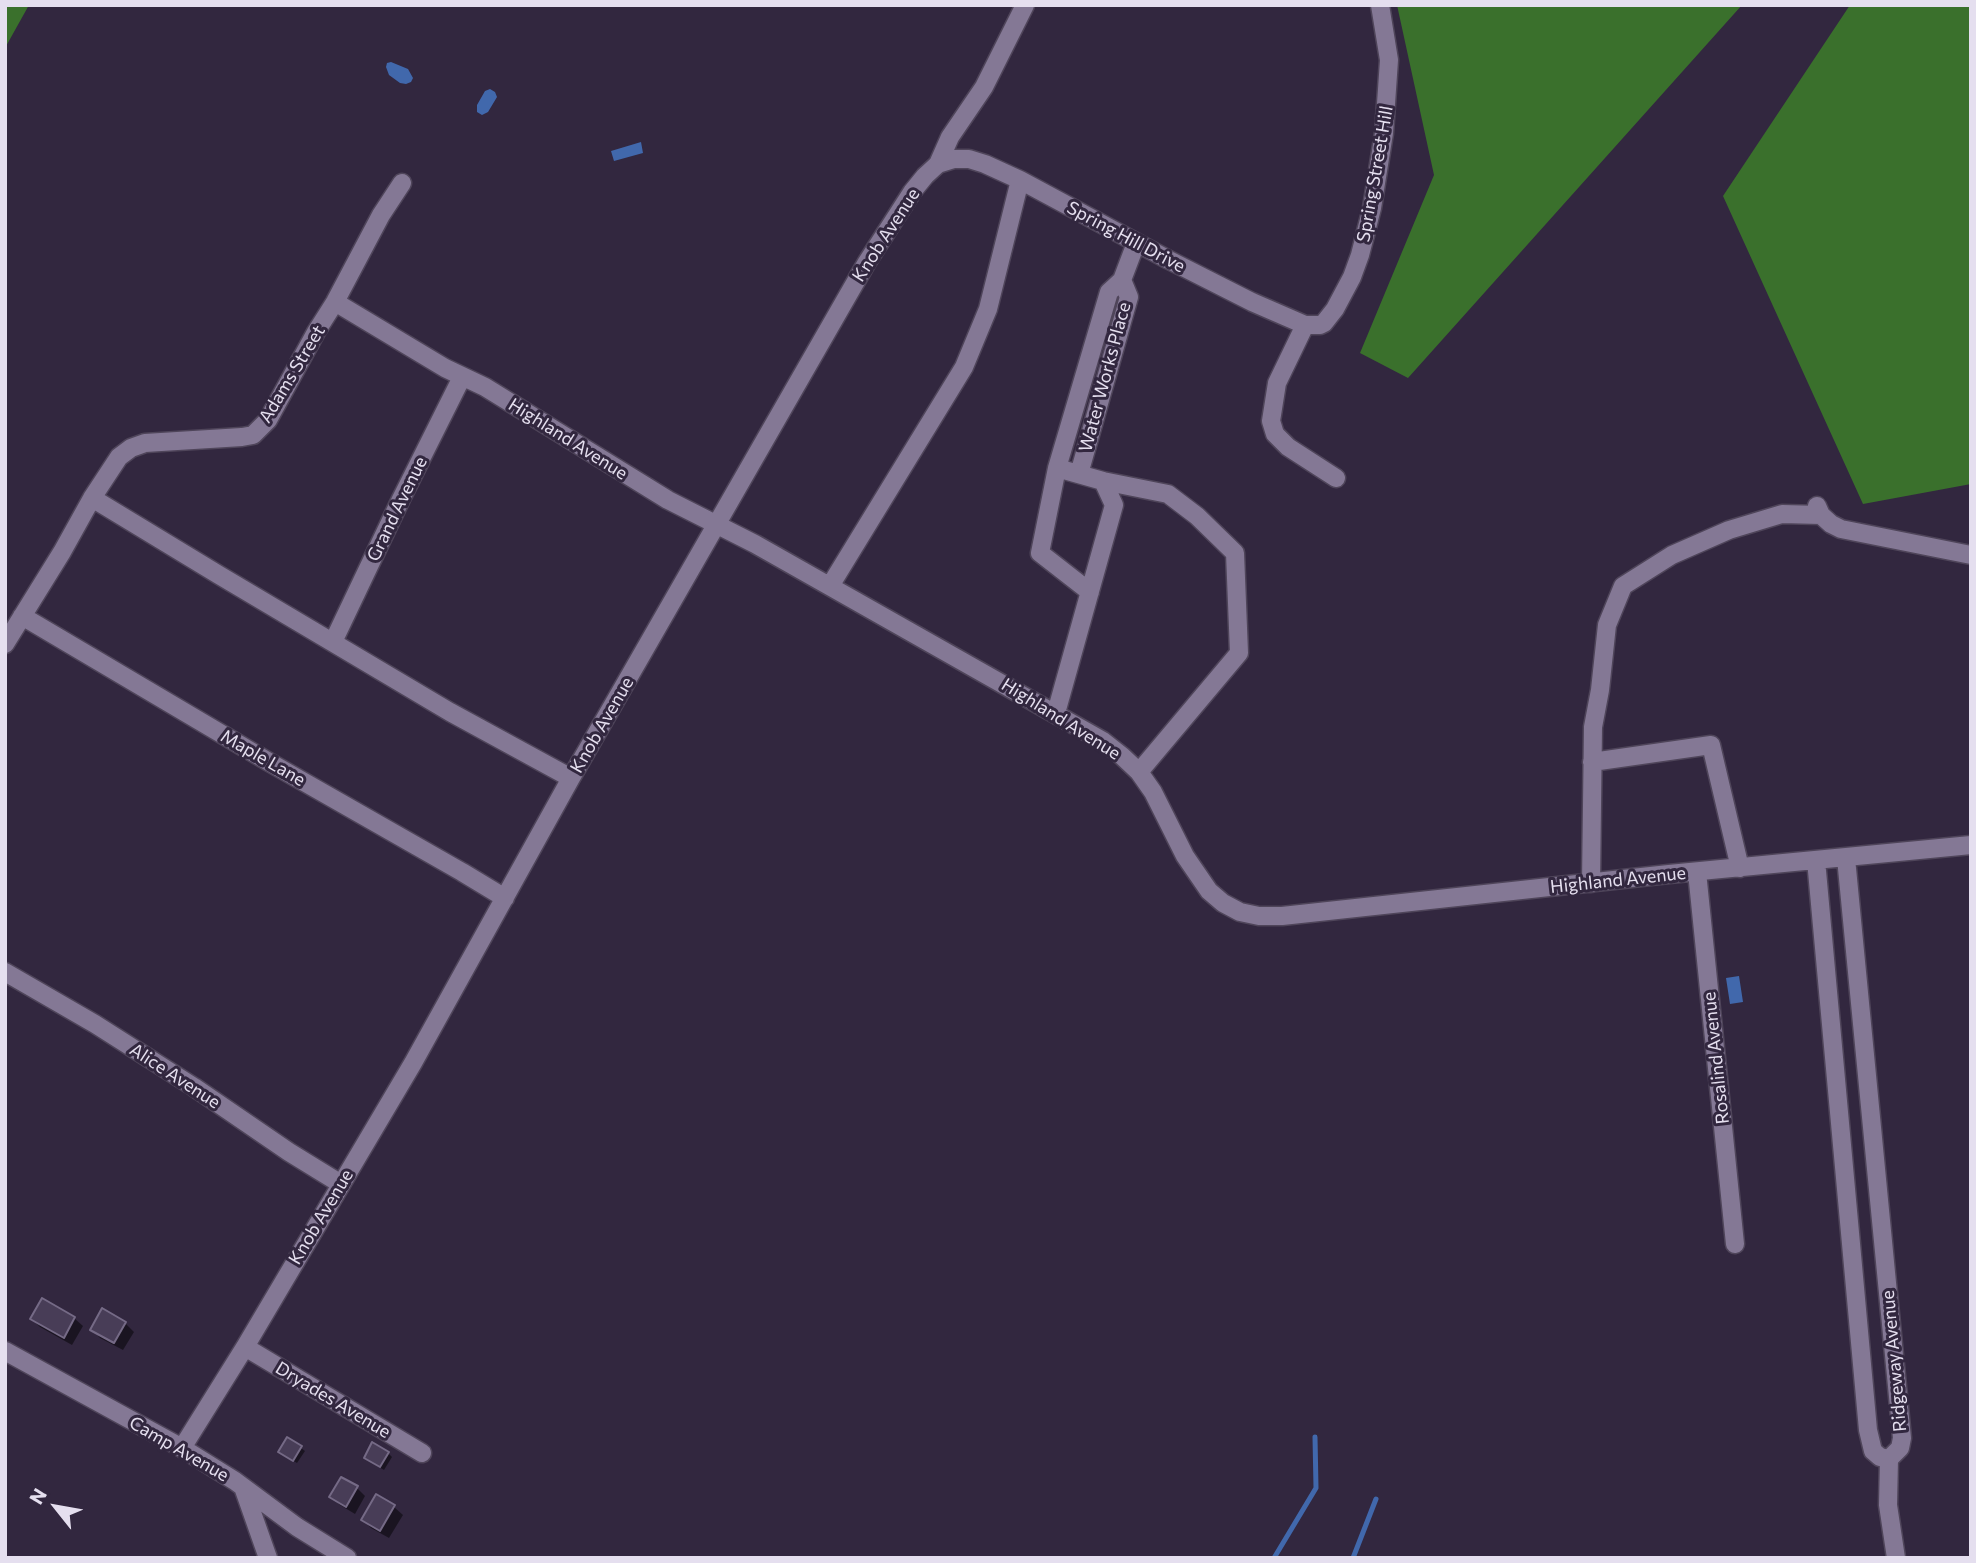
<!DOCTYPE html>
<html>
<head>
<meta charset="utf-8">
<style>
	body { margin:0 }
	#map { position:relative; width:1976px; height:1563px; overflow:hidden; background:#32273f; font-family:Commissioner,sans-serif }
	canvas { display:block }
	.frame { position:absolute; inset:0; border:7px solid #e5dfef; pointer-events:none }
	.north { position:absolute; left:21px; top:1472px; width:70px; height:70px; -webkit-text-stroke:5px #32273f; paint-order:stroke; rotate:301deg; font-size:19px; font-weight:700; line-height:28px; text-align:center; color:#e5dfef }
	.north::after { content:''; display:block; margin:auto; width:24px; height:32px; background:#e5dfef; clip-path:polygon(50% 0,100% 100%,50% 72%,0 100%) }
</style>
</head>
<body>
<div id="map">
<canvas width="1976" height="1563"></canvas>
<div class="frame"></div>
<div class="north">N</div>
</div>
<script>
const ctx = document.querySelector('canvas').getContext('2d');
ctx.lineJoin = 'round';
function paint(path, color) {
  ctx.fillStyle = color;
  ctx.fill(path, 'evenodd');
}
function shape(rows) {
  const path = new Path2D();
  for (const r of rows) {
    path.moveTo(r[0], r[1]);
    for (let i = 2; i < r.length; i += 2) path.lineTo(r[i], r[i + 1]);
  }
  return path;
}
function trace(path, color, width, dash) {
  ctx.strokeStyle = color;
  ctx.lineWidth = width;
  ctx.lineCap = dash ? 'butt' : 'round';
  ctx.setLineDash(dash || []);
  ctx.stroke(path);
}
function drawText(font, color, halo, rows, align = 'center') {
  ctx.font = font + ' Commissioner,sans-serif';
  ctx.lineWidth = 6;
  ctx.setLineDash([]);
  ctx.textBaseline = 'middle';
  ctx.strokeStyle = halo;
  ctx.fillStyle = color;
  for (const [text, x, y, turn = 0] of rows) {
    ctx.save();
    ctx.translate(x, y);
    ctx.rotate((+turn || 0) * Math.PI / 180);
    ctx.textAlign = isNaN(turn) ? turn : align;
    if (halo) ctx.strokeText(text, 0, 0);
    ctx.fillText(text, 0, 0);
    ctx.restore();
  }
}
paint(shape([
	[5,5,29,5,5,48],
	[1397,5,1742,5,1408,378,1360,353,1434,175],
	[1850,5,1971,5,1971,484,1863,504,1723,196]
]), '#3a702c');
paint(shape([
	[391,62,408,69,413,78,411,82,406,84,400,83,389,75,386,67,387,63],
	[490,89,495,92,497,97,488,112,482,115,477,112,477,105,485,91],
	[641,142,643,153,614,161,611,151],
	[1739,976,1743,1002,1730,1004,1726,978]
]), '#4168ac');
paint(shape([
	[74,1318,83,1326,72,1345,40,1327,32,1319],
	[125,1323,134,1332,123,1350,100,1338,92,1329],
	[301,1448,305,1451,297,1463,284,1455],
	[388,1453,392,1457,384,1470,369,1461],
	[357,1488,365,1496,355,1514,340,1505,331,1497],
	[376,1496,394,1507,403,1515,389,1538,371,1528,363,1520]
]), '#0007');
trace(shape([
	[1274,1558,1316,1488,1315,1437],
	[1353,1558,1376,1499]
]), '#4168ac', 5);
const building = shape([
	[42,1298,75,1317,64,1338,30,1319,42,1298],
	[102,1308,126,1322,114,1343,90,1330,102,1308],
	[287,1437,302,1446,293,1461,278,1452,287,1437],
	[372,1442,389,1452,380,1467,364,1458,372,1442],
	[341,1477,358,1486,346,1507,329,1497,341,1477],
	[376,1494,395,1505,380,1531,361,1520,376,1494]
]);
paint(building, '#483d57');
trace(building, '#756a86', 2);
const minor = shape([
	[938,164,954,159,969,159,985,164,1020,180,1169,260,1252,302,1305,325,1320,325,1324,323,1335,309,1352,277,1360,255,1372,208,1384,133,1389,60,1380,5],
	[335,302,445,368,485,387,668,500,755,544,1103,741,1122,756,1139,772,1153,792,1185,856,1209,891,1223,903,1240,912,1259,916,1282,916,1669,874,1971,845],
	[1305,325,1277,383,1271,421,1275,434,1288,447,1336,478],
	[1079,474,1129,297,1122,280],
	[1103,481,1168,494,1197,516,1235,553,1239,653,1139,772],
	[92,498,219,575,450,712,571,778],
	[1817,506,1821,515,1831,524,1841,529,1971,555],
	[830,586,964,367,988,309,1020,180],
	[1090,592,1040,553,1057,468,1109,292,1122,280,1136,243],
	[22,616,269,762,462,872,505,898],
	[333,642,401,499,462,377],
	[5,644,62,552,92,498,119,457,131,448,145,443,242,437,253,435,268,420,316,332,335,302,381,215,402,183],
	[1056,713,1114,505,1103,481,1057,468],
	[1592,762,1711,745,1740,868],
	[1816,860,1868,1430,1873,1451,1880,1457,1889,1459,1900,1448,1902,1438,1846,858],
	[1697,872,1735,1244],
	[1591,883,1593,727,1600,690,1607,625,1623,586,1672,555,1729,530,1782,514,1821,515],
	[5,972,95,1024,194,1087,289,1152,341,1184],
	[245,1347,422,1453],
	[5,1351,182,1448,235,1481,297,1527,347,1558],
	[182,1448,245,1347,413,1063,571,778,867,262,912,192,925,176,938,164,950,137,984,87,1025,5],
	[1889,1459,1888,1505,1896,1558],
	[243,1487,268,1558]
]);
trace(minor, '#4f455a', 21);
trace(minor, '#847895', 18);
drawText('18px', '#e5dfef', '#32273f', [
	["Spring Street Hill",1375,174,-80],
	["Knob Avenue",886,235,-57],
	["Spring Hill Drive",1126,237,28],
	["Adams Street",292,374,-59],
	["Water Works Place",1105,377,-75],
	["Highland Avenue",568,439,32],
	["Grand Avenue",397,509,-64],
	["Highland Avenue",1061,719,32],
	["Knob Avenue",602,725,-60],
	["Maple Lane",263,758,30],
	["Highland Avenue",1618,880,-6],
	["Rosalind Avenue",1716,1058,-96],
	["Alice Avenue",175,1076,33],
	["Knob Avenue",321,1217,-59],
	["Ridgeway Avenue",1894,1361,-95],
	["Dryades Avenue",333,1400,31],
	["Camp Avenue",179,1449,30]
]);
</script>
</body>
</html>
